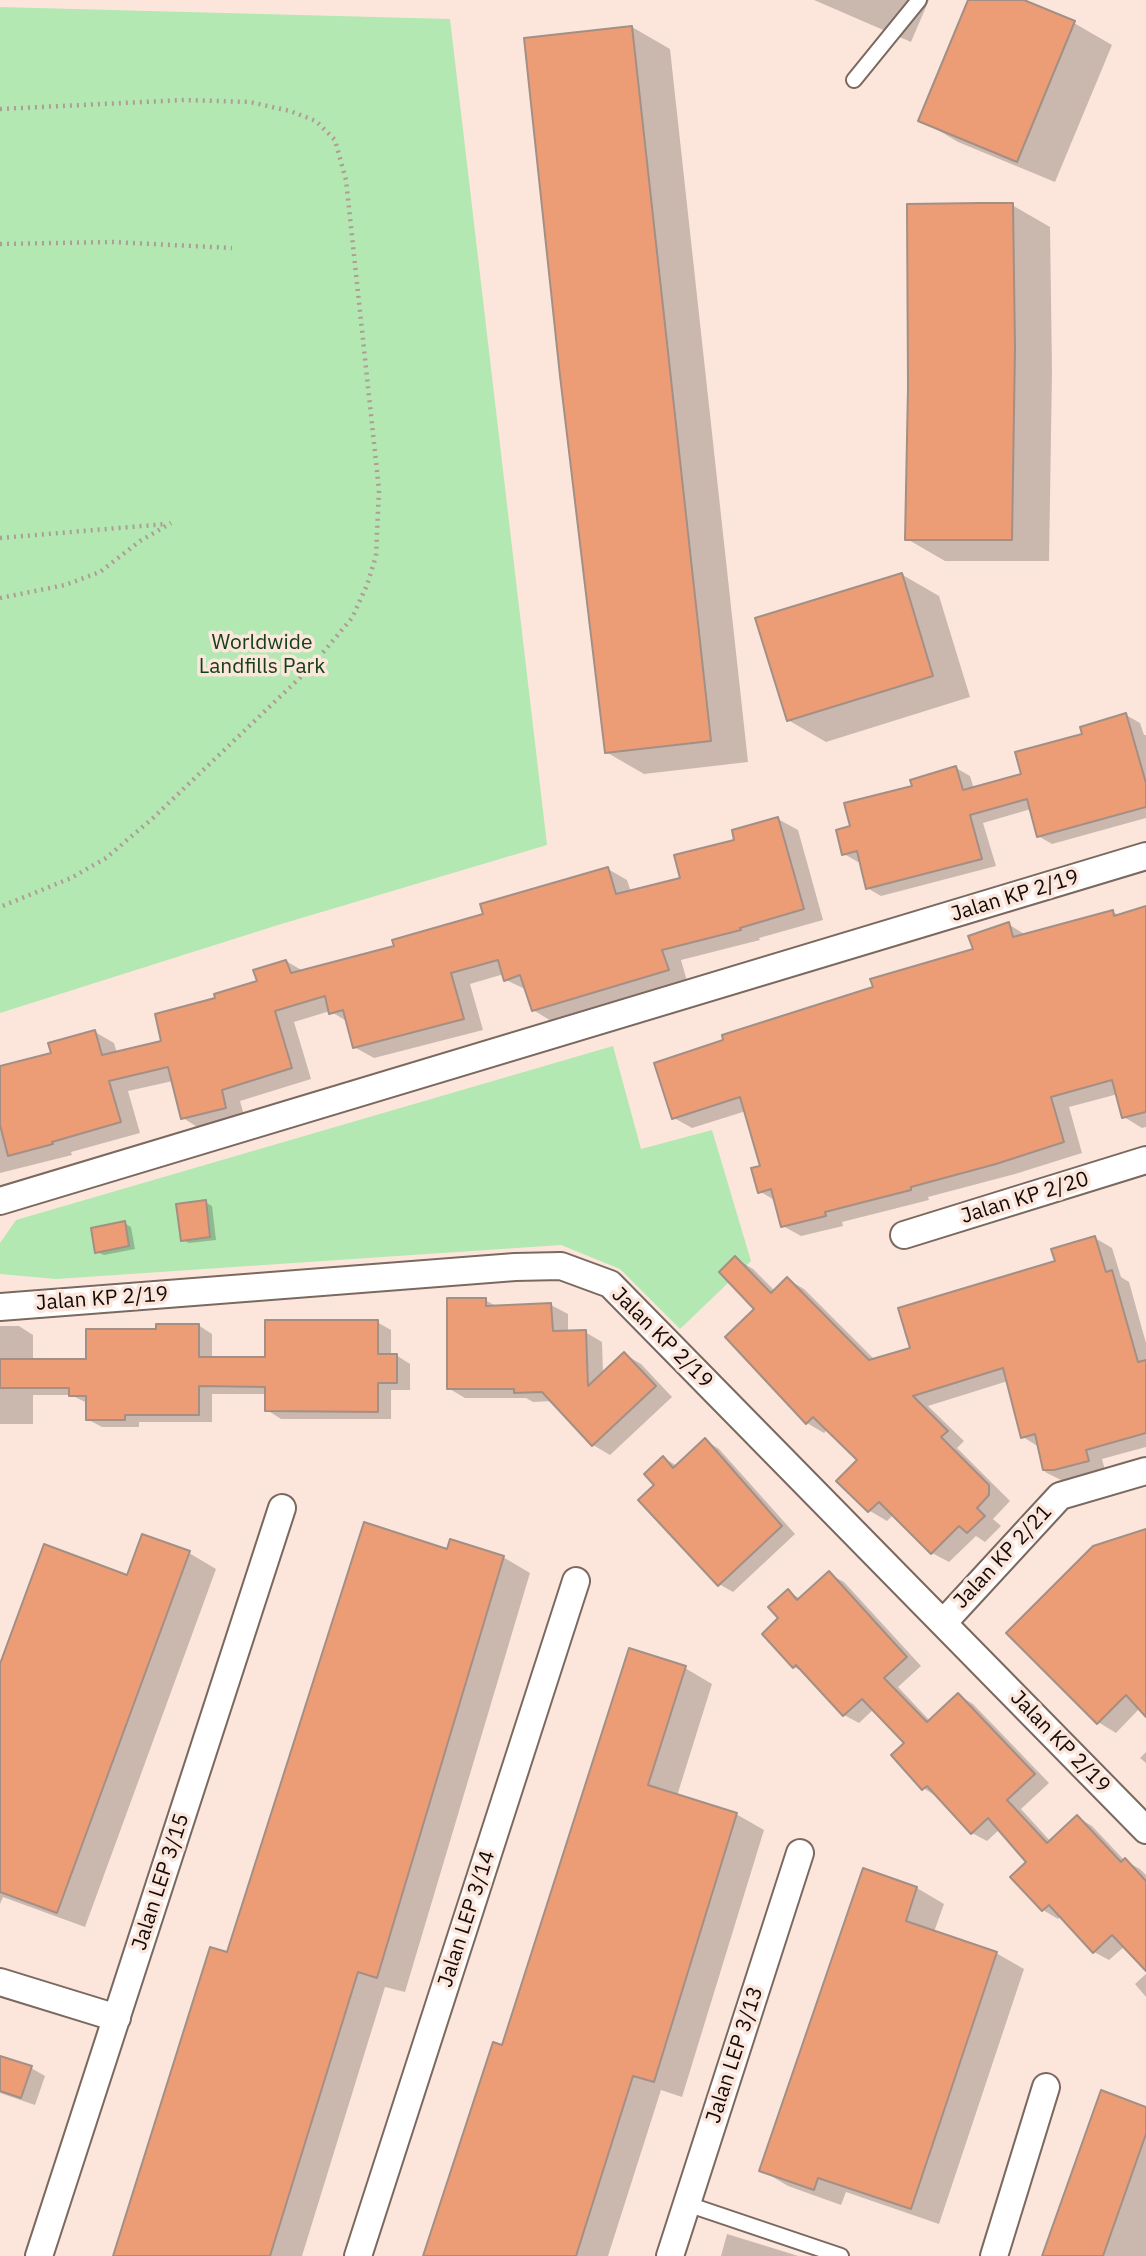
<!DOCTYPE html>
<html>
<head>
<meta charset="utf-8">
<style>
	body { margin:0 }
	canvas { display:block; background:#fce6db }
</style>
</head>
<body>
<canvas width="1146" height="2256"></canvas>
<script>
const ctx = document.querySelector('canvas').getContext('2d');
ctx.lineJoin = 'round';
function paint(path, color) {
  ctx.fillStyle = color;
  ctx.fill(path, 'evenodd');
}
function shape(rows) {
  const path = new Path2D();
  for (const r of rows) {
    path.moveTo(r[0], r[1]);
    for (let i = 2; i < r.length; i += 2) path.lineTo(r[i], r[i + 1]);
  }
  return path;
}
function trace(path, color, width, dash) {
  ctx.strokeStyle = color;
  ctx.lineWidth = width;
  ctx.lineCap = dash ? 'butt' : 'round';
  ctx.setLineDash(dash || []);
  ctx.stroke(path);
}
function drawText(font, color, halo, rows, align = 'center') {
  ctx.font = font + ' "IBM Plex Sans",sans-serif';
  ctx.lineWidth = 7;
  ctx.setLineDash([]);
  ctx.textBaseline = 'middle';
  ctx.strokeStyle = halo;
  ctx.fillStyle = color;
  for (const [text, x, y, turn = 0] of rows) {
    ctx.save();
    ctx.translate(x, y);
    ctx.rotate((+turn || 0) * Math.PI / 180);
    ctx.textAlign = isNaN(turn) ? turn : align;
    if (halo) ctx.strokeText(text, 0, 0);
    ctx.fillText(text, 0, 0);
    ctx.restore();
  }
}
paint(shape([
	[0,7,450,19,547,845,278,925,0,1013],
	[613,1046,641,1149,712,1130,751,1261,680,1329,620,1269,561,1245,56,1279,0,1274,0,1243,16,1220]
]), '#b3e8b2');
paint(shape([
	[814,0,929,0,911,42],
	[970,0,1019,0,1074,23,1112,45,1055,182,958,142,921,120],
	[632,27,670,49,748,762,644,774,606,752],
	[1012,205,1050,227,1052,371,1049,561,945,561,907,539],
	[901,574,939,596,970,697,826,742,788,720],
	[1126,715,1140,723,1144,735,1146,735,1146,818,1052,844,1038,836,1031,809,983,823,996,866,881,896,867,888,861,861,858,862,844,854,852,827,914,787,956,768,970,776,974,789,1023,775,1084,735],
	[778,819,798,830,823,920,759,938,760,940,681,960,687,981,553,1022,533,1010,527,990,506,980,504,974,470,984,483,1030,374,1058,354,1047,348,1022,330,1011,294,1022,311,1079,240,1101,245,1119,202,1130,183,1118,173,1081,128,1091,140,1133,71,1152,72,1155,0,1173,0,1068,53,1054,95,1032,114,1043,117,1053,163,1043,218,999,259,982,286,961,303,971,396,947,608,869,627,880,631,892,682,880,737,841],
	[1146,908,1146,1127,1142,1128,1124,1117,1118,1094,1069,1107,1082,1153,1015,1174,928,1197,929,1200,842,1222,843,1226,801,1236,783,1226,776,1201,759,1191,762,1167,746,1111,692,1128,674,1118,875,988,975,950,1008,924,1026,935,1113,912,1120,916],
	[205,1202,212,1206,216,1240,189,1243,182,1240],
	[124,1223,131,1227,135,1249,104,1255,97,1252],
	[1095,1238,1112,1248,1121,1277,1129,1282,1146,1343,1146,1447,1102,1459,1105,1470,1063,1481,1045,1472,1039,1447,1023,1437,1008,1381,928,1406,964,1441,957,1448,1010,1501,993,1519,1001,1526,985,1542,976,1536,949,1562,932,1553,894,1514,887,1521,870,1511,839,1481,860,1460,828,1429,824,1433,807,1423,736,1259,753,1269,775,1291,787,1279,804,1289,875,1360,912,1349],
	[485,1300,498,1307,551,1305,568,1314,568,1332,585,1332,602,1342,603,1374,624,1354,641,1364,672,1397,610,1455,593,1445,553,1401,533,1402,526,1398,465,1398,448,1388],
	[377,1322,391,1330,391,1355,396,1355,410,1364,410,1390,391,1390,391,1419,281,1419,267,1410,267,1394,212,1394,212,1422,139,1422,139,1427,102,1427,87,1419,87,1403,71,1395,33,1395,33,1424,0,1424,0,1326,19,1326,33,1335,33,1360,87,1360,157,1331,198,1325,212,1334,212,1359,267,1359],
	[705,1440,719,1449,795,1534,733,1592,719,1584,664,1458,677,1466],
	[1146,1531,1146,1714,1140,1708,1116,1733,1098,1722],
	[448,1552,503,1557,530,1573,405,1992,385,1987,302,2256,115,2256,228,1955],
	[189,1553,216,1569,85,1927,3,1897,0,1904,0,1669,128,1577],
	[829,1574,844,1582,921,1666,898,1687,930,1721,958,1695,973,1704,1049,1783,1021,1809,1051,1842,1077,1817,1092,1826,1125,1861,1140,1869,1146,1875,1146,1968,1125,1946,1109,1960,1094,1952,1061,1915,1058,1919,1043,1910,1029,1862,1000,1829,987,1841,972,1833,938,1797,923,1788,906,1743,874,1709,859,1723,844,1715,805,1673,794,1667,781,1618,788,1592,801,1599],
	[685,1668,712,1684,677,1796,736,1814,764,1830,682,2097,661,2090,608,2256,425,2256,503,2047],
	[1146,1752,1146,1763,1140,1758],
	[864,1870,917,1888,944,1904,934,1932,996,1953,1024,1969,939,2224,846,2192,841,2205,788,2186,761,2170],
	[1146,1974,1146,1997,1135,1984],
	[0,2058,31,2068,45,2076,35,2105,0,2093],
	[1146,2108,1146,2256,1044,2256],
	[727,2234,792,2254,798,2256,721,2256]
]), '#0003');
const building = shape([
	[968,0,1024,0,1075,21,1017,162,918,121,968,0],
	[632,26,711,741,605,753,560,376,524,38,632,26],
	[981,203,1013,203,1015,348,1012,540,905,540,908,388,907,204,981,203],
	[902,573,933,676,787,721,755,618,902,573],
	[1126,713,1146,783,1146,807,1037,837,1027,799,970,815,982,859,866,889,857,851,842,855,836,830,850,826,844,803,912,786,910,780,956,766,963,790,1021,774,1015,752,1082,734,1080,727,1126,713],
	[778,817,804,909,740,928,741,930,662,950,669,970,532,1011,520,975,504,981,498,960,451,973,464,1019,353,1048,343,1010,329,1014,325,996,275,1011,292,1068,222,1090,226,1108,181,1119,168,1067,109,1081,121,1122,52,1142,53,1144,8,1156,0,1125,0,1066,51,1053,48,1043,95,1030,102,1055,161,1041,155,1014,215,998,214,994,257,981,253,970,286,960,291,973,394,946,392,940,483,914,480,904,608,867,616,894,680,878,674,855,734,840,732,830,778,817],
	[1146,906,1146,1112,1122,1118,1112,1080,1051,1097,1064,1142,996,1164,911,1187,911,1190,825,1212,826,1216,781,1227,771,1189,758,1193,751,1168,760,1166,740,1097,672,1119,654,1063,723,1040,722,1035,873,987,870,979,973,949,968,936,1009,922,1013,937,1113,910,1114,916,1146,906],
	[206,1200,210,1237,181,1241,176,1204,206,1200],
	[125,1221,129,1246,95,1253,91,1228,125,1221],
	[1095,1236,1106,1272,1112,1270,1138,1362,1146,1360,1146,1433,1086,1450,1089,1461,1054,1470,1043,1470,1035,1434,1021,1438,1003,1368,913,1396,948,1431,941,1437,989,1485,989,1495,977,1508,985,1516,967,1533,959,1526,931,1554,879,1502,868,1512,836,1481,857,1460,813,1417,806,1424,725,1337,754,1309,719,1272,735,1256,771,1293,787,1277,869,1360,910,1348,898,1308,1055,1261,1051,1249,1095,1236],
	[447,1298,486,1298,486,1306,551,1303,553,1331,586,1330,588,1386,624,1352,656,1386,592,1446,542,1392,514,1393,514,1389,447,1389,447,1298],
	[265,1320,378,1320,378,1354,397,1354,397,1383,378,1383,378,1412,265,1411,265,1387,199,1386,199,1415,125,1415,125,1420,86,1420,86,1396,69,1396,69,1388,0,1388,0,1359,86,1359,86,1329,156,1329,156,1324,199,1324,199,1357,265,1357,265,1320],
	[705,1438,782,1526,718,1586,638,1500,654,1485,644,1474,663,1456,673,1468,705,1438],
	[364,1522,447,1549,450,1539,504,1556,377,1978,358,1972,270,2256,113,2256,210,1947,227,1952,364,1522],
	[1146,1529,1146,1717,1126,1695,1097,1724,1006,1633,1093,1546,1146,1529],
	[142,1534,190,1551,57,1913,0,1892,0,1664,44,1544,127,1575,142,1534],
	[829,1571,907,1657,884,1678,927,1722,958,1693,1035,1774,1007,1800,1047,1843,1077,1815,1121,1862,1125,1858,1146,1881,1146,1971,1112,1935,1093,1953,1049,1905,1042,1911,1010,1877,1026,1862,988,1818,971,1834,927,1786,922,1790,891,1755,904,1743,862,1699,843,1716,796,1665,793,1668,762,1634,778,1618,768,1607,788,1589,797,1600,829,1571],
	[629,1648,686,1666,648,1785,737,1813,654,2082,633,2076,576,2256,423,2256,493,2042,502,2045,629,1648],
	[863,1868,917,1887,906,1921,997,1952,911,2209,818,2178,814,2190,759,2171,863,1868],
	[0,2056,32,2066,21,2098,0,2091,0,2056],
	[1101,2090,1146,2107,1146,2134,1103,2256,1042,2256,1101,2090]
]);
paint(building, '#ec9d76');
trace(building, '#a38f85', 2);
const service = shape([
	[854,80,919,0],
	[687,2204,841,2256]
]);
const minor = shape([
	[0,1201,1146,856],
	[904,1235,1146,1160],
	[0,1307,515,1267,561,1266,610,1284,1146,1830],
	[943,1623,1060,1496,1146,1471],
	[0,1982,117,2018],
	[39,2256,282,1508],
	[358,2256,576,1581],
	[670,2256,800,1853],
	[994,2256,1046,2087]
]);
trace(service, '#7b6960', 18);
trace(minor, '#7b6960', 30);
trace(shape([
	[0,109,184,100,250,102,290,111,316,121,335,140,346,180,379,490,376,556,367,585,352,618,309,669,153,818,106,858,71,878,0,907],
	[0,244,112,242,232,248],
	[0,538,166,524],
	[0,598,65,585,100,572,140,541,171,523]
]), '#ae9d95', 4.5, [2, 5]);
trace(service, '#fff', 14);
trace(minor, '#fff', 26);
drawText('21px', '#144017', '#fce6db', [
	["Worldwide",262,643],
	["Landfills Park",262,667]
]);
drawText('21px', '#120b08', '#fce6db', [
	["Jalan KP 2/19",1015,896,-17],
	["Jalan KP 2/20",1025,1198,-17],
	["Jalan KP 2/19",102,1299,-4],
	["Jalan KP 2/19",662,1338,45],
	["Jalan KP 2/21",1003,1557,-47],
	["Jalan KP 2/19",1060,1742,46],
	["Jalan LEP 3/15",161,1882,-72],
	["Jalan LEP 3/14",467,1919,-72],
	["Jalan LEP 3/13",735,2055,-72]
]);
</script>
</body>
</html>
